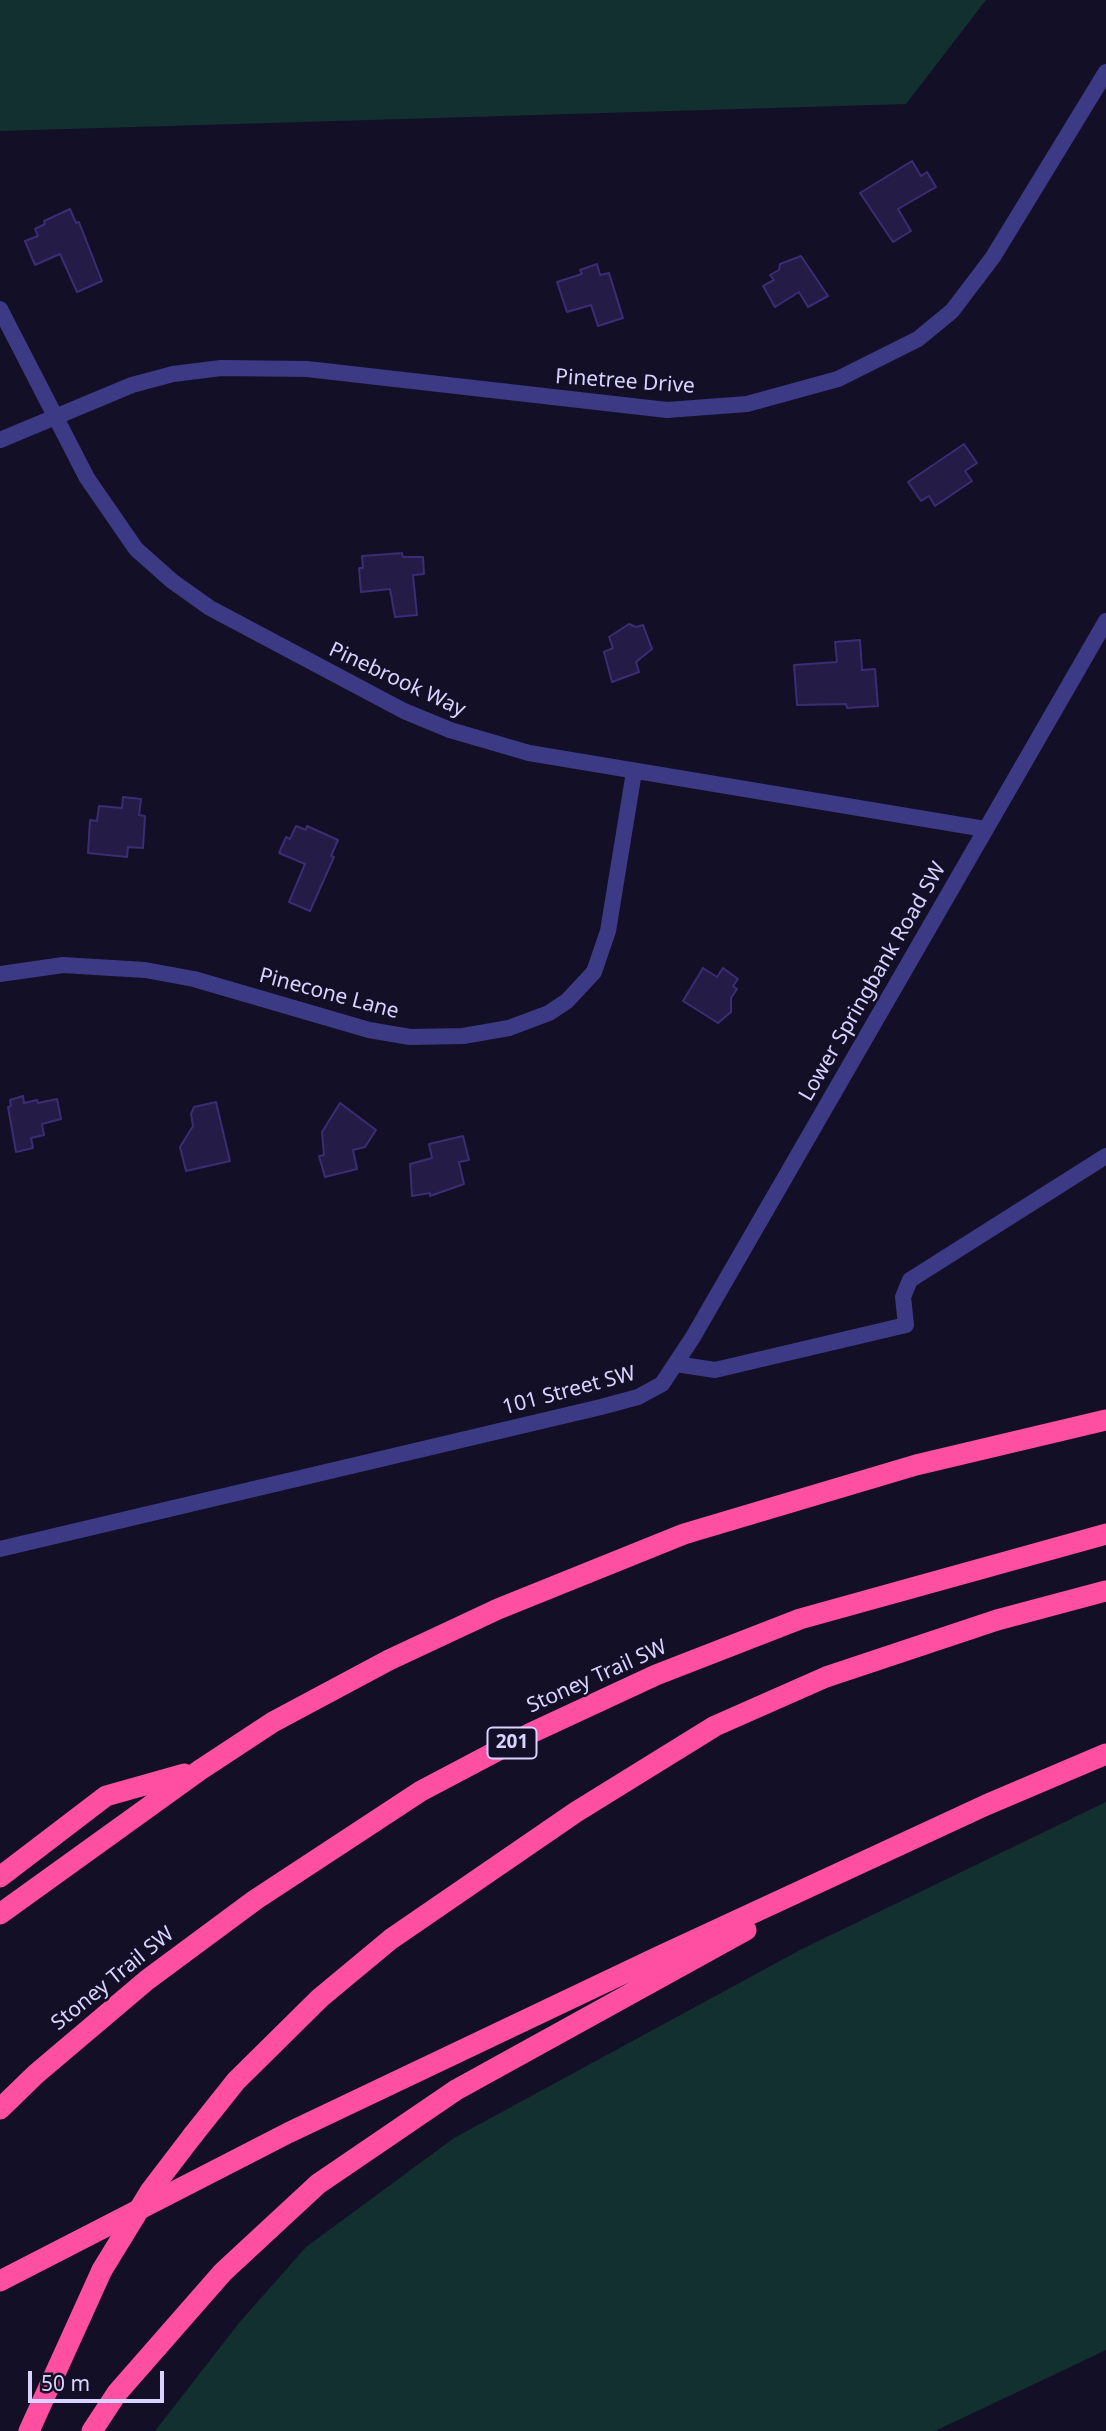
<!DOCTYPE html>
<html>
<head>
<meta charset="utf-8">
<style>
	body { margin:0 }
	#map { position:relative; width:1106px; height:2431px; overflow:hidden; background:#130f26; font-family:"Noto Sans",sans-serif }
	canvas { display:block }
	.scale { position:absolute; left:28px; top:2371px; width:136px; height:32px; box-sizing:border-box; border:4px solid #d9d4ff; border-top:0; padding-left:9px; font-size:21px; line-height:24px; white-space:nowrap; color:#d9d4ff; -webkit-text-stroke:5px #130f26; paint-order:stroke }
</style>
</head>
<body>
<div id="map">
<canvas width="1106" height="2431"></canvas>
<div class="scale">50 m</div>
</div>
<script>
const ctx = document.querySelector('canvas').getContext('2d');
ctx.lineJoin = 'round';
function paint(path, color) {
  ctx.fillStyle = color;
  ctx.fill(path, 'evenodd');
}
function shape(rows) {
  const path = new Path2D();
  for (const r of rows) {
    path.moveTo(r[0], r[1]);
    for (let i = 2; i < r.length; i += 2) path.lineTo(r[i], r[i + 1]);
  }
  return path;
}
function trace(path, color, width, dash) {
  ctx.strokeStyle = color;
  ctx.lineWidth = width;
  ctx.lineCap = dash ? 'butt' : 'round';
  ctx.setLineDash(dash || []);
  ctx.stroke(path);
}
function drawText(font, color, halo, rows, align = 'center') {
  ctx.font = font + ' "Noto Sans",sans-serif';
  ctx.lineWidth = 5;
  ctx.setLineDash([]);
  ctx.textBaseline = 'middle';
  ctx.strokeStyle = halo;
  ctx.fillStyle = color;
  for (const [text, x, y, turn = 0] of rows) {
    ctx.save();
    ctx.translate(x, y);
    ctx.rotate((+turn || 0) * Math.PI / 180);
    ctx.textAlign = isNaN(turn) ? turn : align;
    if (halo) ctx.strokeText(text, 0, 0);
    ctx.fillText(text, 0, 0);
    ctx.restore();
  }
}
paint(shape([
	[0,0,986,0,906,104,0,131],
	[1106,1802,1106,2350,935,2431,155,2431,239,2323,306,2247,454,2138,800,1950]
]), '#12302f');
const building = shape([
	[912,161,921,176,927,172,936,187,898,209,911,231,893,242,860,193,912,161],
	[70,209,76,223,79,222,102,281,77,292,60,254,35,265,25,241,38,236,35,229,45,224,44,221,70,209],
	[801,256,828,296,808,307,799,292,775,307,763,286,774,280,770,275,779,270,780,264,801,256],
	[597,264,600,275,609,273,623,318,598,326,591,305,567,312,557,282,582,274,580,270,597,264],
	[964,444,977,463,965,471,972,481,935,506,929,496,921,501,908,482,964,444],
	[402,553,403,557,423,557,424,574,413,575,417,615,395,617,390,589,361,592,359,568,363,568,362,556,402,553],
	[629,624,636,627,643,625,652,649,636,662,639,672,612,682,604,652,613,648,609,637,629,624],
	[860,640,862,670,875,669,878,706,847,708,846,704,797,705,794,665,837,662,835,642,860,640],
	[123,797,141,799,139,815,145,816,143,848,128,847,127,857,88,853,90,820,97,821,99,806,122,808,123,797],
	[296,826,306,830,307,826,338,840,331,856,334,857,310,911,289,902,305,864,279,853,286,837,290,839,296,826],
	[703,968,717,977,723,968,738,979,733,986,737,989,731,998,731,1012,718,1023,683,1001,703,968],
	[23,1096,24,1103,37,1100,38,1103,57,1099,61,1119,42,1124,44,1135,31,1138,33,1148,16,1152,8,1107,11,1106,10,1100,23,1096],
	[216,1102,230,1161,186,1171,180,1147,193,1126,191,1114,194,1107,216,1102],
	[340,1103,376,1130,365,1147,353,1150,357,1169,325,1177,319,1156,324,1155,322,1132,340,1103],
	[463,1136,469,1160,459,1162,464,1184,430,1196,430,1193,412,1196,410,1164,432,1158,429,1144,463,1136]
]);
paint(building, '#241b47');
trace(building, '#3b2d73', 2);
trace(shape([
	[0,309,87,478,136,549,172,581,210,608,404,711,450,730,529,753,985,829],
	[0,440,132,385,173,374,221,368,307,369,667,410,747,404,838,379,918,339,952,311,993,257,1106,72],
	[0,974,63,965,145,970,194,979,369,1030,410,1037,463,1036,509,1028,549,1013,567,1001,594,972,608,931,634,772],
	[676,1364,715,1370,906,1325,903,1297,910,1280,1106,1156],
	[0,1549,601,1407,638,1397,662,1384,693,1337,1106,621]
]), '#3d3a85', 16);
trace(shape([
	[0,1877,106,1796,184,1774],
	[0,1914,200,1770,273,1722,389,1660,498,1609,684,1534,916,1465,1106,1420],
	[0,2109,36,2074,147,1980,255,1900,421,1791,531,1733,656,1675,800,1619,1106,1534],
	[193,2135,236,2081,320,1998,391,1939,576,1812,715,1726,826,1677,997,1620,1106,1591],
	[0,2281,288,2133,658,1957,986,1805,1106,1754],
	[29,2431,102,2270],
	[92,2431,117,2393,223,2272,318,2184,456,2090,746,1930]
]), '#ff4fa3', 21);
trace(shape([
	[102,2270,151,2190,193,2135]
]), '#ff4fa3', 21);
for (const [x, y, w] of [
	[512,1743,49]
]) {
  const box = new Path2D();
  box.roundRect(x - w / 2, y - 15.5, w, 31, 5);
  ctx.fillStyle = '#130f26';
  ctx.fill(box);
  trace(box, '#d9d4ff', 2);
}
drawText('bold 19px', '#d9d4ff', null, [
	["201",512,1743]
]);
drawText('21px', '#d9d4ff', '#130f26', [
	["Pinetree Drive",625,382,4],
	["Pinebrook Way",397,680,25],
	["Lower Springbank Road SW",873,982,-60],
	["Pinecone Lane",329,994,15],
	["101 Street SW",569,1391,-15],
	["Stoney Trail SW",597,1677,-24],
	["Stoney Trail SW",113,1979,-39]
]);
</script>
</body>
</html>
